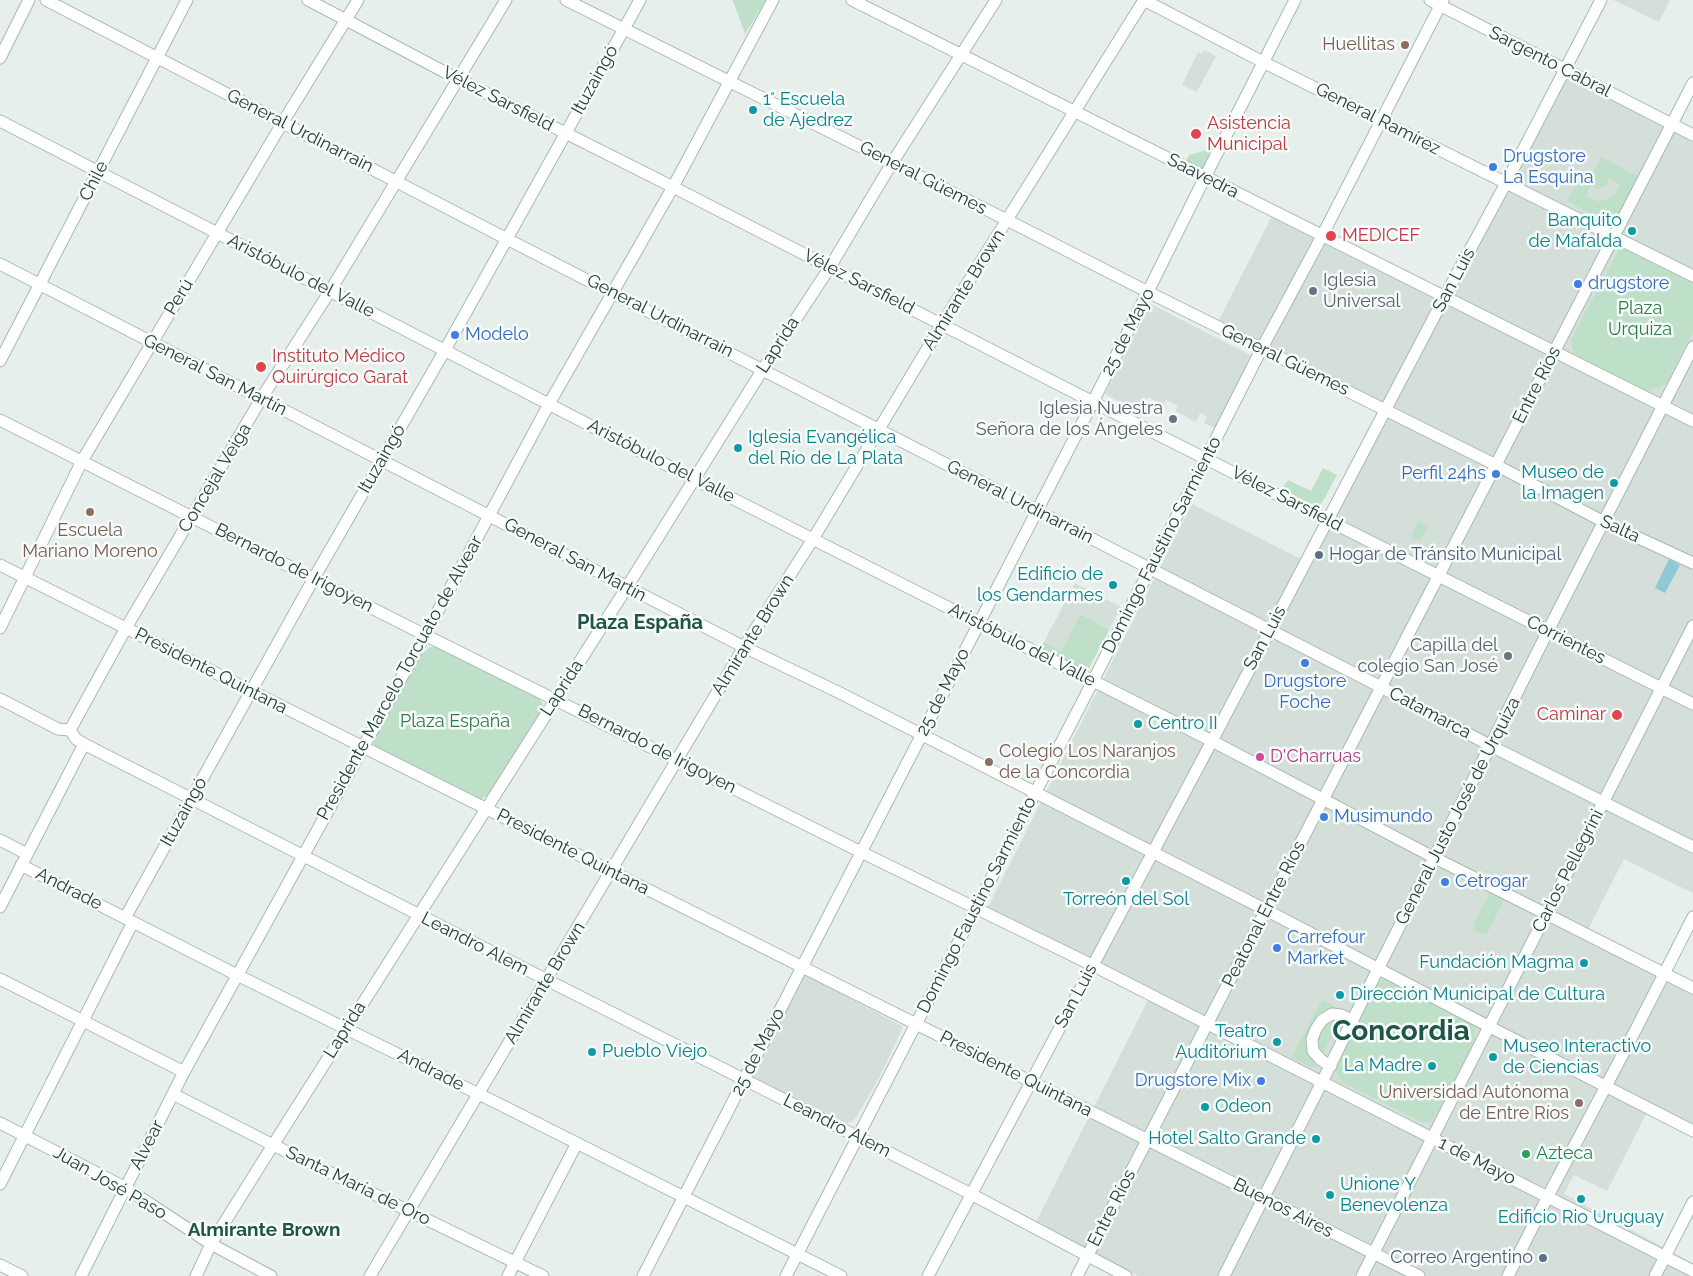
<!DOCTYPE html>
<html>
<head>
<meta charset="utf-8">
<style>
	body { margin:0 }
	canvas { display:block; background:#e6efeb }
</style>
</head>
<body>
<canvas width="1693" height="1276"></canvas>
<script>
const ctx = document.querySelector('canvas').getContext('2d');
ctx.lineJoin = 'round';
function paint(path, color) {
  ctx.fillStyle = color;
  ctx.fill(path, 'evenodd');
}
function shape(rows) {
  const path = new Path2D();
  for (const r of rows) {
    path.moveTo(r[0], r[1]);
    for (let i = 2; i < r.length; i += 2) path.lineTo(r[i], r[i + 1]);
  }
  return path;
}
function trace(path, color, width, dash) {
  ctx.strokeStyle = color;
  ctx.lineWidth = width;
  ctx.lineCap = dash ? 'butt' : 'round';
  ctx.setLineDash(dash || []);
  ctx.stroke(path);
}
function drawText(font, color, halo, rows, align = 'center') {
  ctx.font = font + ' Raleway,sans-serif';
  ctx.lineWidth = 5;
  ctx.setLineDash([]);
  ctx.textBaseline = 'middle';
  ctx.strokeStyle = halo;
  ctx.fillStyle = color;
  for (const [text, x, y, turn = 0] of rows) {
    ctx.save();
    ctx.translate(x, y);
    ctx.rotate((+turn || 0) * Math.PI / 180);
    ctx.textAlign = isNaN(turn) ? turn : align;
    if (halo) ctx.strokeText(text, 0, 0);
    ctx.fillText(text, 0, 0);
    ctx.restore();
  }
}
paint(shape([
	[1613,0,1670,0,1659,22],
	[1204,50,1216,56,1197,92,1182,85,1198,52,1202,54],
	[1564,75,1693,140,1693,893,1624,859,1588,930,1693,983,1693,1135,1647,1112,1607,1191,1574,1175,1564,1194,1693,1263,1693,1276,1138,1276,1035,1224,1152,992,987,909,1192,504,1303,560,1382,403,1219,320,1276,208,1451,296],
	[1151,304,1252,356,1215,428,1204,423,1207,417,1200,413,1196,422,1175,411,1178,406,1166,400,1163,405,1148,397,1140,413,1105,394],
	[1075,583,1121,607,1109,630,1080,614,1061,651,1044,642],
	[804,974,902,1026,901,1032,879,1078,855,1119,847,1124,753,1077,752,1072]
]), '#d4dfda');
paint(shape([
	[732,0,766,0,745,34,733,1],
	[1207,150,1214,154,1204,172,1185,162,1189,155],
	[1601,157,1641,178,1619,221,1612,225,1567,201,1579,179,1586,182,1588,181],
	[1609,179,1620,184,1614,196,1599,202,1586,196,1590,186,1597,189,1606,186],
	[1624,248,1632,250,1693,282,1693,331,1666,384,1647,391,1579,358,1572,349,1571,340,1618,251],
	[1323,468,1337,475,1322,503,1315,506,1282,489,1288,480,1311,491],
	[1419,521,1428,526,1420,541,1411,536],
	[1080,614,1109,630,1088,670,1086,672,1040,649,1044,642,1061,651],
	[430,647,442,647,537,696,543,704,541,716,490,794,481,799,463,794,379,752,373,743,378,732,419,657],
	[1491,891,1505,898,1488,932,1482,934,1475,931,1473,925],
	[1382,980,1387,980,1471,1023,1475,1029,1475,1039,1435,1117,1430,1122,1422,1122,1342,1082,1337,1075,1335,1066,1378,983],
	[1322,1000,1345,1012,1315,1068,1291,1058]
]), '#bfe0c8');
paint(shape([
	[1669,559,1680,565,1665,593,1655,588]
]), '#8ec9d4');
const minor = shape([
	[46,0,507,239,1381,687,1491,746,1693,847],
	[308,0,458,79,673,187,1093,402,1693,704],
	[566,0,1007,220,1148,292,1496,465,1604,522,1693,563],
	[852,0,1693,421],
	[1144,0,1263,62,1693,276],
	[1430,0,1693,135],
	[0,58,29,0],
	[0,121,694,479,1212,741,1435,858,1693,988],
	[0,264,744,647,838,692,1266,910,1488,1026,1693,1131],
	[0,361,187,0],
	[0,420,425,635,861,852,1092,965,1693,1271],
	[0,565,1419,1276],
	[0,628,82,461,283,122,358,0],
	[0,699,58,729,70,730,76,739,84,744,547,980,971,1194,1126,1276],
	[70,730,126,628,261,399,330,291,506,0],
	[0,840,27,854],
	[21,865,237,975,503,1106,841,1276],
	[0,907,84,744],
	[125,918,314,578,445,350,640,0],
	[0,979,184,1072],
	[1331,1066,1321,1060,1313,1051,1312,1039,1316,1029,1322,1020,1332,1014,1341,1015,1353,1021],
	[173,1094,273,1145,543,1276],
	[0,1123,126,1188,211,1244,271,1276],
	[0,1184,133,922],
	[0,1265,22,1276],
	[81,1276,184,1072,425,635,549,404,673,187,773,0],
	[196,1276,211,1244,273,1145,627,587,763,369,830,267,892,163,996,0],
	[370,1276,744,647,813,539,942,324,1144,0],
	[508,1276,577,1143],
	[643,1276,1093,402,1205,177,1295,0],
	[786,1276,1093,681,1262,348,1322,236,1443,0],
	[928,1276,1212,741,1444,298,1506,183,1601,0],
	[1077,1276,1693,83],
	[1224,1276,1322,1082,1378,969,1557,613,1693,347],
	[1362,1276,1693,626],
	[1508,1276,1547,1198,1634,1033,1693,917],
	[1655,1276,1693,1202]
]);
trace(minor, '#a8b8b2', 13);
trace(minor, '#fff', 11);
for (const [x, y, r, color] of [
	[1405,45,5,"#8d6e63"],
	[753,110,5,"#0f9aa8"],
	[1196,134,6,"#e0444e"],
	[1493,167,5,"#3f7fe0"],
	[1632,231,5,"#0f9aa8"],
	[1331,236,6,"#e0444e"],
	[1578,284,5,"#3f7fe0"],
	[1313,291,5,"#6b7280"],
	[455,335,5,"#3f7fe0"],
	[261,367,6,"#e0444e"],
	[1173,419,5,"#6b7280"],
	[738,448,5,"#0f9aa8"],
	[1496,474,5,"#3f7fe0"],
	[1614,483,5,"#0f9aa8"],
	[90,512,5,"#8d6e63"],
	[1319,555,5,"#5c6f8a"],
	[1113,585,5,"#0f9aa8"],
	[1508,656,5,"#6b7280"],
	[1305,663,5,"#3f7fe0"],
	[1617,715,6,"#e0444e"],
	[1138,724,5,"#0f9aa8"],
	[1260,757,5,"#d1479c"],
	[989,762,5,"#8d6e63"],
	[1324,817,5,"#3f7fe0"],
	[1126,881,5,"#0f9aa8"],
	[1445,882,5,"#3f7fe0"],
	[1277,948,5,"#3f7fe0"],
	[1584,963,5,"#0f9aa8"],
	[1340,995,5,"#0f9aa8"],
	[1277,1042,5,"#0f9aa8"],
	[592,1052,5,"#0f9aa8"],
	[1493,1057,5,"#0f9aa8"],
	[1432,1066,5,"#0f9aa8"],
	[1261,1081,5,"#3f7fe0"],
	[1579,1103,5,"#8d6e63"],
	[1205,1107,5,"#0f9aa8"],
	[1316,1139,5,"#0f9aa8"],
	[1526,1154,5,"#2e9e5b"],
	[1330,1195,5,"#0f9aa8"],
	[1581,1199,5,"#0f9aa8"],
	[1543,1258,5,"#5c6f8a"]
]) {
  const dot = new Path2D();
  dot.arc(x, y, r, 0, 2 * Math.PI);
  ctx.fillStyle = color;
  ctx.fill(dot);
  trace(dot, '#f7fbf9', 2);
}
drawText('18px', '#785e54', '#f7fbf9', [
	["Huellitas",1395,45],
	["Escuela",90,531,"center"],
	["Mariano Moreno",90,552,"center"],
	["Colegio Los Naranjos",999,752,"left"],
	["de la Concordia",999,773,"left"],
	["Universidad Autónoma",1569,1093],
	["de Entre Ríos",1569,1114]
], 'right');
drawText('18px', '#24423a', '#f7fbf9', [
	["Sargento Cabral",1550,62,27],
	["Ituzaingó",595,80,-61],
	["Vélez Sarsfield",498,99,27],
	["General Ramírez",1378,119,27],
	["General Urdinarrain",300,131,27],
	["Saavedra",1203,176,27],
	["General Güemes",923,178,27],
	["Chile",94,181,-63],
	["Aristóbulo del Valle",301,276,27],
	["San Luis",1454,280,-62],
	["Vélez Sarsfield",859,282,27],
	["Almirante Brown",964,290,-58],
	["Perú",179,297,-59],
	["General Urdinarrain",660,316,27],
	["25 de Mayo",1128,332,-63],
	["Laprida",778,345,-57],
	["General Güemes",1285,360,26],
	["General San Martín",215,375,27],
	["Entre Ríos",1537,385,-63],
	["Ituzaingó",382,459,-60],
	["Aristóbulo del Valle",661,461,27],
	["Concejal Veiga",215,478,-59],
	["Vélez Sarsfield",1287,499,27],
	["General Urdinarrain",1020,502,27],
	["Salta",1620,529,25],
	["Domingo Faustino Sarmiento",1162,545,-63],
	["General San Martín",575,560,28],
	["Bernardo de Irigoyen",294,568,27],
	["Almirante Brown",753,635,-58],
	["San Luis",1265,638,-62],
	["Corrientes",1566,640,27],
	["Aristóbulo del Valle",1022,645,27],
	["Presidente Quintana",211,671,27],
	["Presidente Marcelo Torcuato de Alvear",400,678,-61],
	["Laprida",562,688,-57],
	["25 de Mayo",943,692,-63],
	["Catamarca",1430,713,28],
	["Bernardo de Irigoyen",657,749,27],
	["General Justo José de Urquiza",1458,811,-63],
	["Ituzaingó",184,812,-61],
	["Presidente Quintana",573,852,27],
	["Carlos Pellegrini",1568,871,-63],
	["Andrade",69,889,27],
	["Domingo Faustino Sarmiento",977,905,-63],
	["Peatonal Entre Ríos",1264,914,-63],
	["Leandro Alem",475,944,27],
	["Almirante Brown",545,983,-59],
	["San Luis",1076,996,-62],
	["Laprida",345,1030,-58],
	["25 de Mayo",758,1052,-63],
	["Andrade",431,1070,27],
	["Presidente Quintana",1016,1074,27],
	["Leandro Alem",837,1126,27],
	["Alvear",147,1145,-63],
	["1 de Mayo",1477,1161,27],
	["Juan José Paso",110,1183,30],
	["Santa María de Oro",358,1186,26],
	["Entre Ríos",1112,1208,-63],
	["Buenos Aires",1283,1208,27]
]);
drawText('18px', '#0d838f', '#f7fbf9', [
	["1° Escuela",763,100],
	["de Ajedrez",763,121],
	["Banquito",1622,221,"right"],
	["de Mafalda",1622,242,"right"],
	["Iglesia Evangélica",748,438],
	["del Río de La Plata",748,459],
	["Museo de",1604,473,"right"],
	["la Imagen",1604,494,"right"],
	["Edificio de",1103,575,"right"],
	["los Gendarmes",1103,596,"right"],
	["Centro II",1148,724],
	["Torreón del Sol",1126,900,"center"],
	["Fundación Magma",1574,963,"right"],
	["Dirección Municipal de Cultura",1350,995],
	["Teatro",1267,1032,"right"],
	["Auditórium",1267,1053,"right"],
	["Museo Interactivo",1503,1047],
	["de Ciencias",1503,1068],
	["Pueblo Viejo",602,1052],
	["La Madre",1422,1066,"right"],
	["Odeon",1215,1107],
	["Hotel Salto Grande",1306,1139,"right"],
	["Unione Y",1340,1185],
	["Benevolenza",1340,1206],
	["Edificio Rio Uruguay",1581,1218,"center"]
], 'left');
drawText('18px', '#be3a42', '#f7fbf9', [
	["Asistencia",1207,124],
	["Municipal",1207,145],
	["MEDICEF",1342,236],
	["Instituto Médico",272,357],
	["Quirúrgico Garat",272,378],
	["Caminar",1606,715,"right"]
], 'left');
drawText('18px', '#366cbe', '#f7fbf9', [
	["Drugstore",1503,157],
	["La Esquina",1503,178],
	["drugstore",1588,284],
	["Modelo",465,335],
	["Perfil 24hs",1486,474,"right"],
	["Drugstore",1305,682,"center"],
	["Foche",1305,703,"center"],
	["Musimundo",1334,817],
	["Cetrogar",1455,882],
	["Carrefour",1287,938],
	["Market",1287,959],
	["Drugstore Mix",1251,1081,"right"]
], 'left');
drawText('18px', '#5b616d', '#f7fbf9', [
	["Iglesia",1323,281,"left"],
	["Universal",1323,302,"left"],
	["Iglesia Nuestra",1163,409],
	["Señora de los Ángeles",1163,430],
	["Capilla del",1498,646],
	["colegio San José",1498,667]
], 'right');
drawText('18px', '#2d7a4b', '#f7fbf9', [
	["Plaza",1640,309],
	["Urquiza",1640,330],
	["Plaza España",455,722]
]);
drawText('18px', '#4e5e75', '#f7fbf9', [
	["Hogar de Tránsito Municipal",1329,555],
	["Correo Argentino",1533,1258,"right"]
], 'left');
drawText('18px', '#b23c85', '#f7fbf9', [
	["D'Charruas",1270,757]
], 'left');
drawText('18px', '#27864d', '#f7fbf9', [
	["Azteca",1536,1154]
], 'left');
drawText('bold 19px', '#1f5548', '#f7fbf9', [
	["Almirante Brown",264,1230]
]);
drawText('bold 20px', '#1f5548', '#f7fbf9', [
	["Plaza España",640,623]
]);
drawText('bold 28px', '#1f5548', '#f7fbf9', [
	["Concordia",1401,1032]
]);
</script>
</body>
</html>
